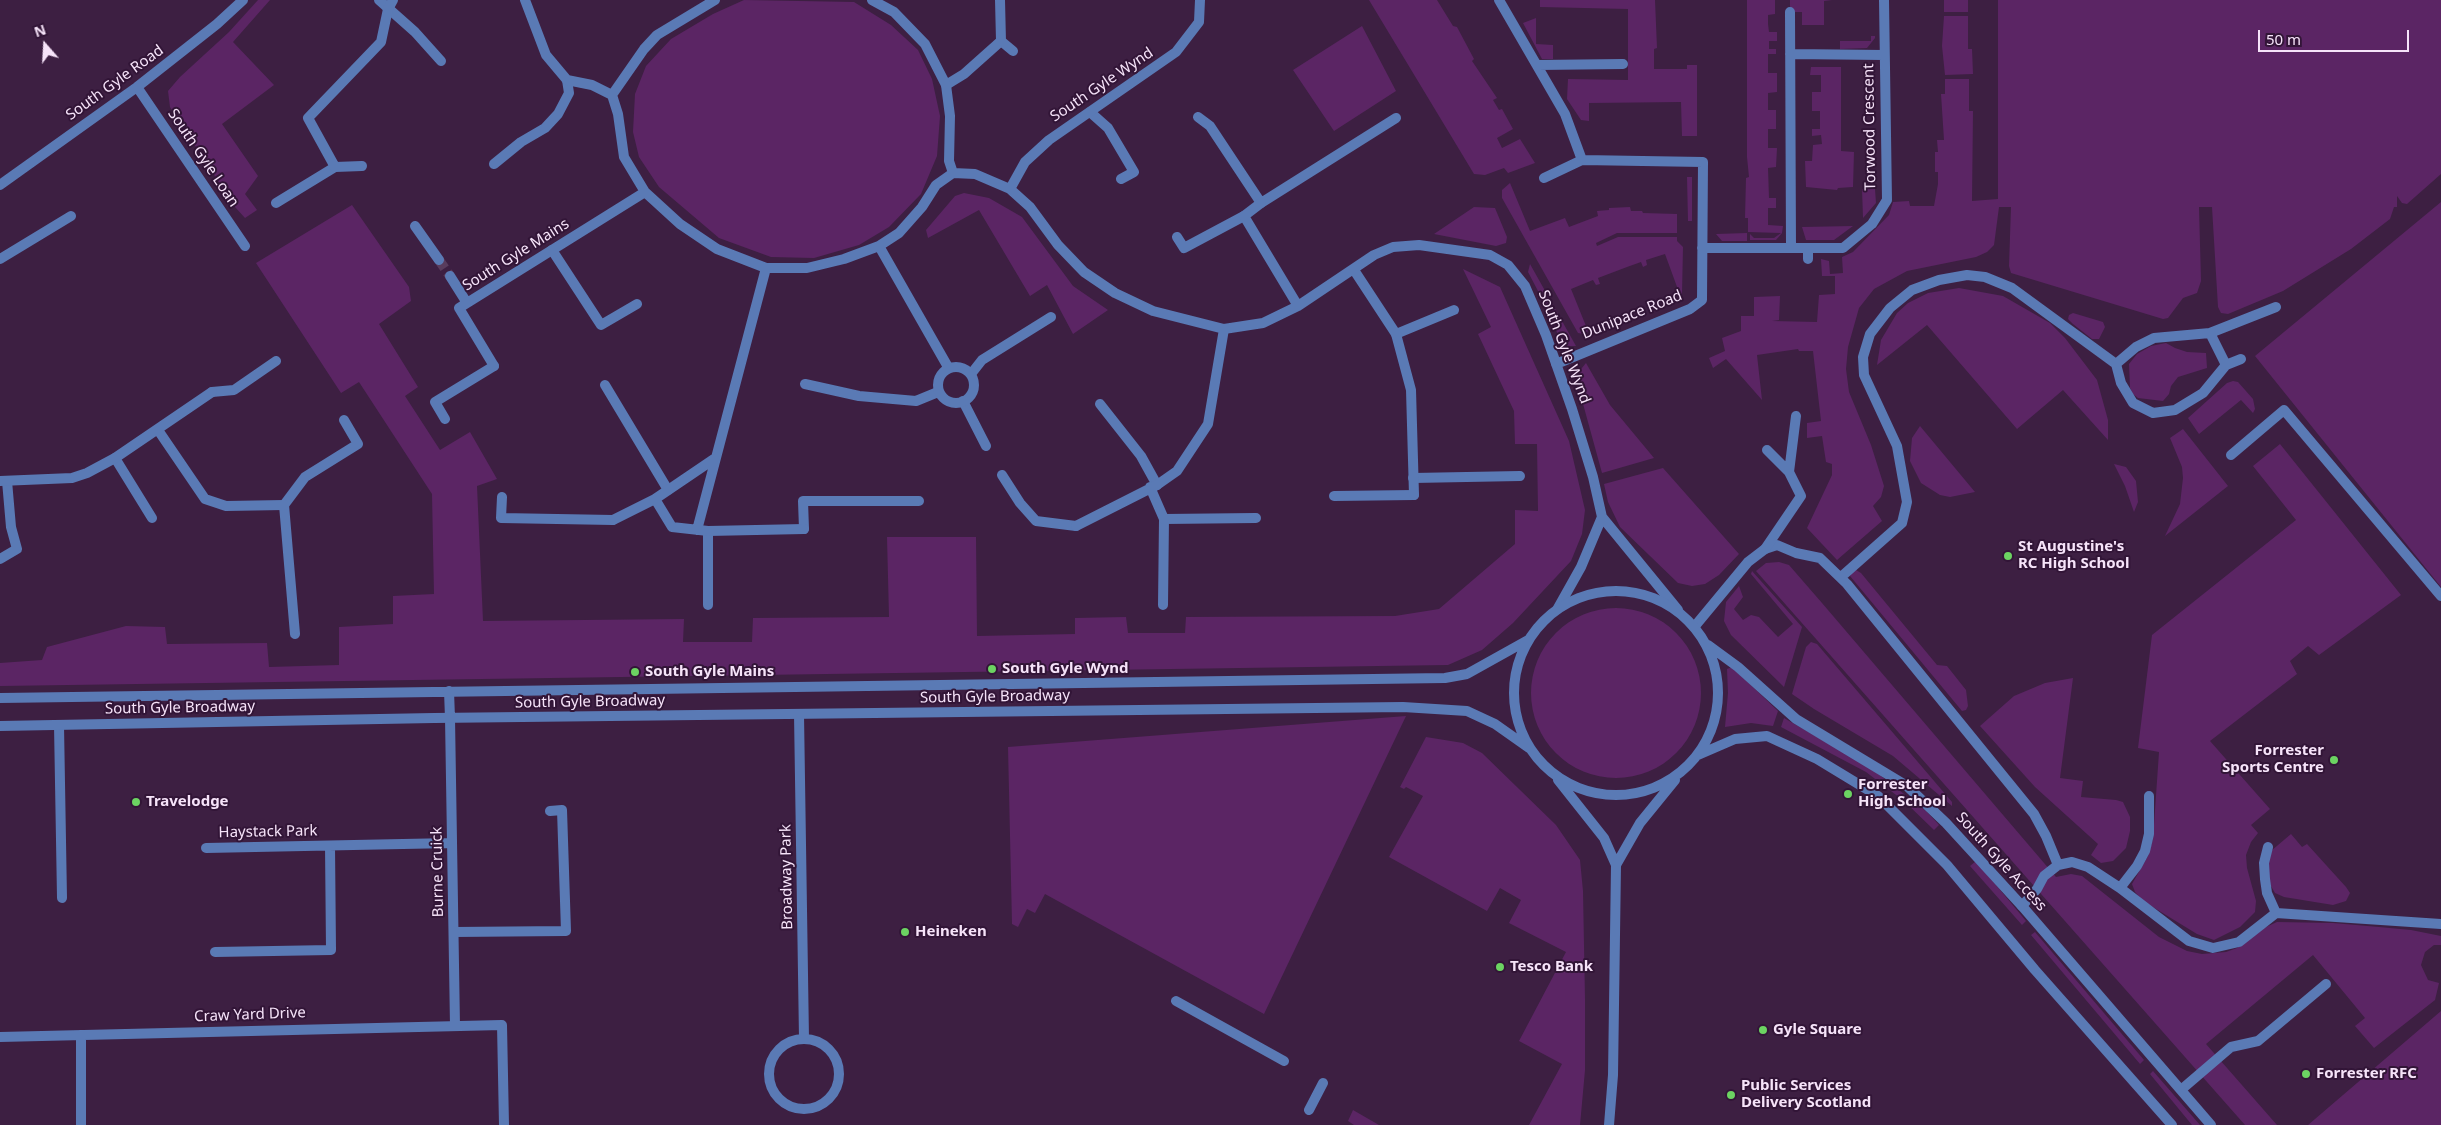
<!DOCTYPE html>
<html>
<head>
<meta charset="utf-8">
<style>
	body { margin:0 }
	#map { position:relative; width:2441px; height:1125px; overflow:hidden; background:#3d1f42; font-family:"Noto Sans",sans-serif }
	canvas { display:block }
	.north { position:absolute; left:20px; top:20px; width:50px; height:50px; -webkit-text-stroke:4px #321537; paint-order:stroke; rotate:341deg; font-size:14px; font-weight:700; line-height:20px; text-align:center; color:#f6e3f9 }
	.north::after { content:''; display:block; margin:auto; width:18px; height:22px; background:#f6e3f9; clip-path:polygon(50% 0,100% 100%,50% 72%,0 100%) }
	.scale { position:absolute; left:2258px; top:30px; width:151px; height:22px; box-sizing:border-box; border:2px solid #f6e3f9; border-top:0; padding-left:6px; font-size:15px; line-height:18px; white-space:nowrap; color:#f6e3f9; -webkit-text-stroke:4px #321537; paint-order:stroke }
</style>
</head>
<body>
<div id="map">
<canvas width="2441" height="1125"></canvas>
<div class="north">N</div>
<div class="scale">50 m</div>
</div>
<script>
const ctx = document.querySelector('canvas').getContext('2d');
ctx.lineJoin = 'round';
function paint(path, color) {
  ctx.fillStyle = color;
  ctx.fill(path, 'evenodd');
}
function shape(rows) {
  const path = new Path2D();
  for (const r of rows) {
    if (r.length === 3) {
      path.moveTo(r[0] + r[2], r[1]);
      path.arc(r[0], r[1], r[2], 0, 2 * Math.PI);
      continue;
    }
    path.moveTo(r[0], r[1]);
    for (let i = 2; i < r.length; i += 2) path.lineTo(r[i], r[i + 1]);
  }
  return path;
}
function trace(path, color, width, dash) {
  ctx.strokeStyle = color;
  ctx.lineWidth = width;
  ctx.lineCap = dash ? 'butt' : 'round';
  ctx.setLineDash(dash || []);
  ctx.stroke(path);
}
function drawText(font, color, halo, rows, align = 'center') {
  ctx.font = font + ' "Noto Sans",sans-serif';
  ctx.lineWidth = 4;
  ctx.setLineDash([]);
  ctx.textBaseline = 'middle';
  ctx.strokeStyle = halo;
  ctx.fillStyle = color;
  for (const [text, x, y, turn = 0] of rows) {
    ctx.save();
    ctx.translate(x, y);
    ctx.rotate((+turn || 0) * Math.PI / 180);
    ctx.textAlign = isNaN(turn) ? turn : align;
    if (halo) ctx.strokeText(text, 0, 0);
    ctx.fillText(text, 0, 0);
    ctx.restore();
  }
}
paint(shape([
	[258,0,270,0,233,42,274,85,222,124,258,176,245,194,257,210,245,218,235,207,170,107,168,91,180,77,229,32],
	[744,0,854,2,891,25,918,50,932,79,940,116,937,156,921,194,889,227,859,245,814,258,771,257,719,238,659,187,639,157,633,132,635,94,646,66,671,39,713,14],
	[1369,0,1437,0,1453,26,1457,27,1474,59,1472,61,1497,98,1493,100,1499,110,1502,109,1513,129,1497,138,1502,148,1520,139,1535,163,1508,173,1504,168,1485,175,1474,174],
	[1540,0,1655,0,1657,48,1654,49,1654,69,1687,69,1687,65,1697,65,1697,136,1682,136,1681,102,1589,103,1589,121,1581,120,1567,99,1568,79,1628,80,1628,9,1540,7],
	[1747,0,1775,0,1775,14,1768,15,1768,24,1769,32,1777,32,1777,41,1769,41,1769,49,1776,49,1776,54,1768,54,1768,73,1777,73,1777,92,1768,93,1768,110,1776,110,1776,129,1768,129,1768,148,1777,148,1776,167,1768,168,1769,198,1776,198,1776,208,1768,208,1768,225,1783,226,1782,233,1776,240,1750,240,1750,234,1754,238,1774,238,1781,233,1748,232,1748,218,1745,218,1746,178,1749,177,1747,157],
	[1790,0,1832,0,1824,1,1824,25,1802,25,1802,12,1790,12],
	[1944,0,1968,0,1968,12,1944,12],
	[1998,0,2441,0,2441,174,2407,204,2402,203,2397,196,2397,207,2394,207,2390,219,2351,249,2283,291,2228,314,2221,313,2218,307,2212,207,2199,207,2201,281,2197,293,2183,298,2168,318,2163,319,2011,273,2009,266,2011,207,1999,207,1994,245,1987,252,1976,257,1907,271,1874,289,1859,308,1848,347,1846,369,1849,392,1871,445,1884,486,1881,497,1873,506,1882,521,1837,560,1807,528,1832,475,1832,464,1826,462,1822,436,1807,438,1807,423,1821,421,1813,351,1799,351,1798,349,1757,355,1762,400,1726,359,1713,368,1709,358,1725,351,1722,338,1741,331,1741,316,1754,316,1754,297,1780,296,1779,320,1772,321,1817,322,1819,295,1835,294,1835,276,1822,276,1821,259,1829,261,1830,274,1843,273,1842,257,1853,252,1889,215,1893,202,1909,201,1910,206,1934,206,1938,184,1938,172,1935,172,1935,152,1938,152,1937,140,1944,140,1941,94,1945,94,1945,79,1969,79,1969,111,1973,111,1972,201,1998,199],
	[1944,16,1968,16,1968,49,1972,49,1973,74,1945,75,1942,46],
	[1536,18,1536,44,1553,45,1553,59,1542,59,1523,23],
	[1362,26,1396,91,1334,131,1293,70],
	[1871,36,1875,36,1875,38,1867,48,1840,49,1840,41,1871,41],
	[1811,67,1841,67,1841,151,1854,152,1853,187,1838,188,1837,190,1806,187,1805,161,1812,161,1813,145,1822,144,1821,135,1812,136,1812,129,1820,129,1820,111,1812,111,1812,92,1821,92,1821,75,1810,75],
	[1687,177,1692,177,1692,221,1688,221],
	[1510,183,1530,231,1565,218,1569,227,1598,216,1597,211,1609,210,1609,208,1630,207,1631,211,1642,211,1643,213,1677,214,1677,233,1617,233,1596,243,1597,246,1618,237,1677,237,1677,241,1683,247,1682,294,1680,295,1665,254,1646,260,1647,265,1643,267,1641,262,1627,267,1598,278,1600,284,1596,285,1593,280,1571,289,1588,331,1584,334,1578,333,1502,198,1502,190],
	[1862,189,1875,189,1876,203,1863,218],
	[964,193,989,198,1022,217,1073,286,1108,310,1073,334,1047,285,1030,296,979,210,928,238,926,230,955,196],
	[2441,202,2441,587,2255,356],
	[352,205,409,287,411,301,379,324,418,387,405,396,440,450,470,432,497,479,477,486,483,621,684,619,683,642,752,642,753,618,889,617,887,537,976,537,977,636,1075,634,1075,618,1126,617,1128,633,1185,633,1186,617,1395,616,1439,609,1515,544,1515,510,1538,511,1537,444,1515,444,1514,411,1478,334,1491,327,1463,269,1500,287,1569,441,1585,510,1582,534,1571,561,1513,623,1482,650,1448,665,0,686,0,663,42,660,47,647,126,626,165,627,167,644,267,643,269,667,339,665,339,627,393,624,393,596,434,594,432,494,359,382,341,393,256,263],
	[1474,207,1495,208,1507,237,1506,243,1496,246,1434,234],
	[1853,226,1834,240,1806,240,1802,227],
	[1747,233,1747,241,1722,241,1716,234],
	[1530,264,1576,346,1568,346,1563,343,1558,335,1548,310,1528,272],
	[1959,288,2003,296,2050,323,2065,338,2097,380,2108,420,2108,440,2063,390,2017,429,1927,325,1877,365,1881,340,1897,313,1908,303,1928,293],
	[2073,313,2103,322,2105,327,2099,339,2092,339,2073,324,2068,319,2069,315],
	[2166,343,2175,348,2187,352,2206,353,2207,368,2178,377,2171,386,2169,394,2163,401,2138,398,2133,394,2130,388,2129,364,2137,354,2151,346],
	[1586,363,1610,405,1654,458,1602,473,1577,382,1577,374],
	[2233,381,2238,382,2253,399,2255,409,2253,413,2241,400,2199,434,2188,418,2227,383],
	[1920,426,1975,492,1950,497,1940,495,1921,483,1910,461,1912,438],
	[2183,429,2228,486,2165,536,2180,504,2183,478,2182,467,2170,438],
	[2280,444,2401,595,2319,655,2308,646,2290,661,2297,674,2210,741,2270,809,2251,825,2258,833,2251,842,2246,855,2247,868,2256,901,2255,912,2240,927,2214,940,2197,934,2143,901,2135,892,2132,884,2148,856,2153,839,2159,752,2138,748,2152,635,2296,520,2253,466],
	[2114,464,2126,467,2136,481,2138,502,2134,512,2125,486],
	[1663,468,1739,554,1719,575,1705,584,1692,586,1678,583,1620,527,1608,502,1604,484],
	[1779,562,1789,565,1822,603,2056,877,2071,874,2082,876,2159,937,2187,951,2202,954,2226,952,2237,948,2266,927,2277,922,2333,923,2379,927,2411,930,2441,936,2441,945,2434,945,2425,952,2421,965,2428,980,2439,983,2435,1000,2374,1048,2355,1026,2365,1018,2313,955,2206,1044,2277,1125,2245,1125,1756,571,1766,563],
	[1856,570,1861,573,1937,665,1947,666,1966,690,1968,706,1966,710,1962,711,1850,576,1852,572],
	[1752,571,1802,627,1784,687,1731,635,1724,621,1726,602,1739,586,1743,597,1734,609,1743,620,1751,615,1759,617,1778,637,1793,624,1751,574],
	[1616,693,85],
	[1811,642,1817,644,1894,734,1952,802,1952,806,1893,756,1814,709,1792,694,1806,647],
	[1732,667,1778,711,1773,726,1751,723,1725,727,1728,693,1727,669],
	[2073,678,2060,778,2083,781,2081,797,2116,800,2123,802,2130,817,2130,831,2126,848,2113,861,2101,863,2091,855,2098,844,2035,787,1980,726,2014,696,2045,683],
	[1406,716,1264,1014,1045,894,1035,913,1027,909,1018,927,1012,924,1008,747],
	[1784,718,1868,766,1926,811,1939,825,1934,830,1904,801,1866,772,1781,727],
	[1426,737,1463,743,1482,753,1556,825,1580,860,1583,891,1585,999,1585,1070,1580,1125,1529,1125,1562,1064,1519,1041,1566,952,1509,923,1521,900,1500,888,1487,911,1389,857,1423,796,1406,787,1404,789,1400,787],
	[2291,834,2302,847,2307,844,2346,887,2350,893,2346,901,2333,905,2284,897,2275,893,2265,876,2271,851],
	[1976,861,2026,921,2022,925,1970,866],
	[2035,932,2144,1060,2140,1064,2031,935],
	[2441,1011,2441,1125,2308,1125],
	[2153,1071,2200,1125,2192,1125,2150,1074],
	[1353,1110,1379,1125,1354,1125,1348,1121]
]), '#5b2564');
trace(shape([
	[439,260,450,276]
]), '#593c5d', 10, [10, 5]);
trace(shape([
	[379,0,415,32,441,61],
	[1000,0,1001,41],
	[946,85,964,74,1001,41,1013,51],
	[1090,112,1108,128,1134,172,1121,179],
	[1198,117,1210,126,1261,203,1396,118],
	[494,164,521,142,545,128,558,114,569,93,567,80],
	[276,203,335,167],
	[1177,237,1184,248,1244,216],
	[552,250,601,325,637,304],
	[0,259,71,216],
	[2210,333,2276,307],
	[1396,334,1454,310],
	[2226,365,2241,359],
	[971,374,982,360,1051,317],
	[805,384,859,396,916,401,938,392],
	[605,385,668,490],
	[212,392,234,390,276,361],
	[963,401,986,446],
	[1100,404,1141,456,1157,485],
	[445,419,435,402,494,366],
	[2231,455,2284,410,2441,596],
	[115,458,152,518],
	[1002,475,1020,503,1036,521,1076,526],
	[1413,478,1520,476],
	[1334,496,1414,495],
	[502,497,501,518,613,520],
	[804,529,803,501,919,501],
	[708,531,708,605],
	[1765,549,1777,545,1796,553,1820,558,1847,584,2034,814,2046,836,2058,865],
	[0,559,17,549,11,527,7,481],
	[1841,577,1902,523,1907,502,1897,446,1864,375,1863,357,1870,334,1890,308,1912,290,1939,280,1967,275,1985,277,2012,288,2116,364,2121,383,2133,403,2153,413,2175,410,2203,393,2226,365,2210,333,2154,338,2136,347,2116,364],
	[1163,605,1164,519],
	[295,634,284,505,305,477,358,444,344,420],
	[799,714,804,1039],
	[59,725,62,898],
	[2268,847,2264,863,2265,879,2267,893,2276,913],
	[2120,888,2137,866,2145,851,2149,834,2149,796],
	[2022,906,2037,889,2044,876,2058,865,2072,862,2088,867,2120,888,2189,941,2213,948,2239,942,2276,913,2441,924],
	[454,932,566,931,562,810,550,811],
	[1176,1001,1284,1061],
	[804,1074,35],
	[2182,1089,2231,1047,2258,1041,2326,984],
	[1309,1110,1323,1083]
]), '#5a7ab5', 10);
trace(shape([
	[525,0,546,55,567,80,592,85,612,95,618,114,624,157,645,192,680,224,717,249,766,268,807,268,844,259,879,246,899,233,922,207,936,185,953,173,975,174,1010,189,1030,207,1058,245,1084,272,1115,293,1153,311,1224,329,1263,323,1298,306,1374,255,1393,247,1419,245,1490,255,1508,265,1525,286,1546,335,1572,409,1593,477,1602,517,1678,610],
	[872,0,894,12,925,44,946,85,950,116,949,161,953,173],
	[1499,0,1565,114,1582,160,1703,162,1702,300,1690,309,1556,364],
	[1790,12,1791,248],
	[1790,54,1884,55],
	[1538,65,1623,64],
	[137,87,245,246],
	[612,95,644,49,657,35,715,0],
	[362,166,335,167,308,118,381,42,388,9,393,0],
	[1544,178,1582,160],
	[0,185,137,87,217,24,243,0],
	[1010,189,1025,162,1049,140,1176,52,1199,22,1200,0],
	[1261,203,1244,216,1298,306],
	[415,226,439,260],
	[879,246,948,367],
	[1702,248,1843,248,1872,224,1887,200,1884,0],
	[1808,248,1808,259],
	[1354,270,1396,334,1411,390,1414,495],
	[450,276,467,303],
	[494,366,459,308,645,192],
	[956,385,18],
	[158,430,205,499,226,506,284,505],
	[1767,450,1789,472],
	[0,481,72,478,87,473,115,458,212,392],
	[1150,487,1164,519,1256,518],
	[655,499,714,459],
	[613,520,655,499,672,527,708,531,804,529],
	[1076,526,1157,485,1177,471,1208,424,1224,329],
	[697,530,766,268],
	[1558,608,1581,567,1602,517],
	[1695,626,1748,562,1765,549,1801,496,1789,472,1796,416],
	[450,718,455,1026],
	[206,848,452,843],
	[215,952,331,950,330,846],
	[81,1035,81,1125],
	[0,1037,502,1025,504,1125]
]), '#5a7ab5', 10);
trace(shape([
	[1616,693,102],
	[1708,645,1738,667,1796,719,1907,786,1946,823,2022,906,2211,1125],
	[449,691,450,718],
	[0,698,1445,678,1467,674,1528,640],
	[0,726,434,718,1403,707,1467,711,1495,724,1529,748],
	[1698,755,1735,739,1767,736,1817,759,1878,796,1947,865,2035,970,2172,1125],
	[1558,780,1604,838,1616,865,1613,1075,1609,1125],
	[1616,865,1640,823,1675,780]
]), '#5a7ab5', 10);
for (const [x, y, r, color] of [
	[2008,556,5,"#6cd362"],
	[992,669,5,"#6cd362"],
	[635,672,5,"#6cd362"],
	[2334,760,5,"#6cd362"],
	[1848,794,5,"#6cd362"],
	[136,802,5,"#6cd362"],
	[905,932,5,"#6cd362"],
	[1500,967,5,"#6cd362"],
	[1763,1030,5,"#6cd362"],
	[2306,1074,5,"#6cd362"],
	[1731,1095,5,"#6cd362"]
]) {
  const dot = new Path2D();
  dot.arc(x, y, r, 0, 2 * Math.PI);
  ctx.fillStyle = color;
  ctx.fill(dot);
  trace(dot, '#321537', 2);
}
drawText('15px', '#f6e3f9', '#321537', [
	["South Gyle Road",115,83,-36],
	["South Gyle Wynd",1102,85,-34],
	["Torwood Crescent",1870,127,-91],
	["South Gyle Loan",203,158,56],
	["South Gyle Mains",516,255,-32],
	["Dunipace Road",1632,315,-22],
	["South Gyle Wynd",1564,347,69],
	["South Gyle Broadway",995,697,-1],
	["South Gyle Broadway",590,702,-1],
	["South Gyle Broadway",180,708,-1],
	["Haystack Park",268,832,-1],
	["South Gyle Access",2001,862,48],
	["Burne Cruick",438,872,-91],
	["Broadway Park",787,877,-91],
	["Craw Yard Drive",250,1015,-2]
]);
drawText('bold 15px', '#f6e3f9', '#321537', [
	["St Augustine's",2018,547],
	["RC High School",2018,564],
	["South Gyle Wynd",1002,669],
	["South Gyle Mains",645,672],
	["Forrester",2324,751,"right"],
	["Sports Centre",2324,768,"right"],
	["Forrester",1858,785],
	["High School",1858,802],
	["Travelodge",146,802],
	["Heineken",915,932],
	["Tesco Bank",1510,967],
	["Gyle Square",1773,1030],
	["Forrester RFC",2316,1074],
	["Public Services",1741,1086],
	["Delivery Scotland",1741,1103]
], 'left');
</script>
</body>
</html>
